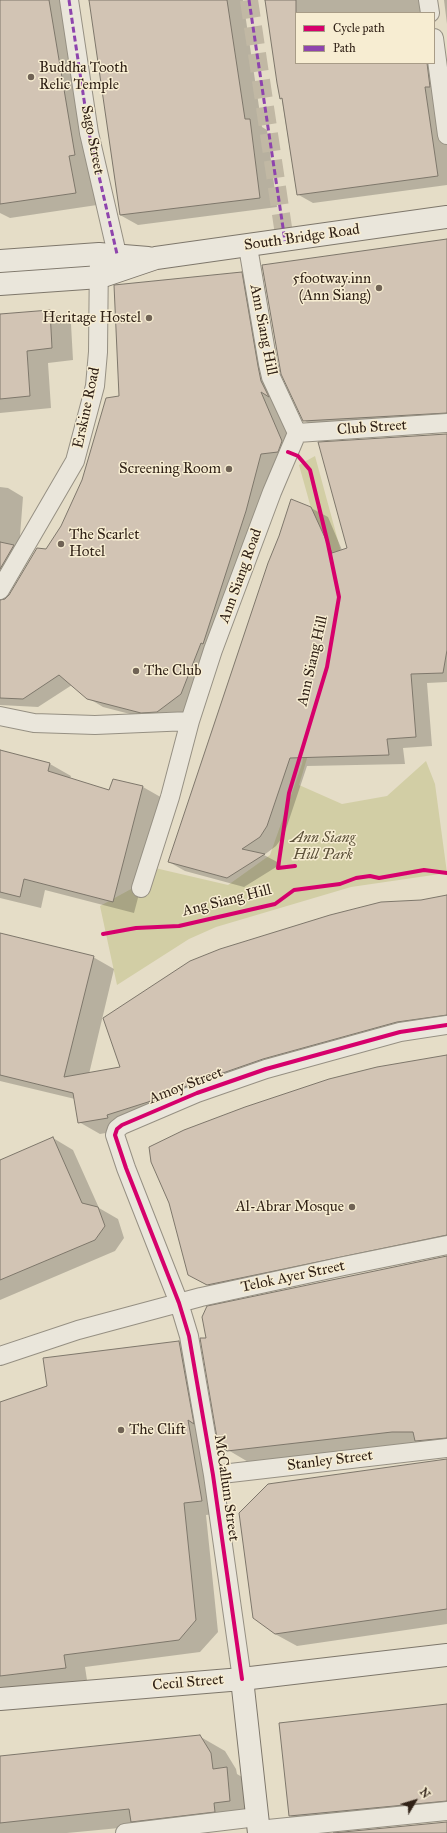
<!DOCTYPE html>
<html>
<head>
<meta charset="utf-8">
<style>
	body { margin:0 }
	#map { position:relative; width:447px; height:1833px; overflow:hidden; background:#e5ddc7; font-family:"IM FELL Great Primer",serif }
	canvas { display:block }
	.legend { position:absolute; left:295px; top:12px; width:140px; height:52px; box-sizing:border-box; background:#f7edd2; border:1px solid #a89c87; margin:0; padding:5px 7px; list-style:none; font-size:12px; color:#312217 }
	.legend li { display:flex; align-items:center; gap:8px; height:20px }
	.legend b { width:20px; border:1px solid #a89c87 }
	.north { position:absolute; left:395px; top:1781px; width:40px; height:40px; -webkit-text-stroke:3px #f7edd2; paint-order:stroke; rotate:52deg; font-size:11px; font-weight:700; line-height:16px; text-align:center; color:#312217 }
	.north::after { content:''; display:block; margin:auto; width:14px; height:18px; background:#312217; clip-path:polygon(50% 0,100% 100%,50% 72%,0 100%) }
</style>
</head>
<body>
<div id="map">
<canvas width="447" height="1833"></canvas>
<ul class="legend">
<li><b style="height:5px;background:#d6006c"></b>Cycle path</li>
<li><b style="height:5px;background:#8e44ad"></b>Path</li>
</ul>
<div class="north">N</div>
</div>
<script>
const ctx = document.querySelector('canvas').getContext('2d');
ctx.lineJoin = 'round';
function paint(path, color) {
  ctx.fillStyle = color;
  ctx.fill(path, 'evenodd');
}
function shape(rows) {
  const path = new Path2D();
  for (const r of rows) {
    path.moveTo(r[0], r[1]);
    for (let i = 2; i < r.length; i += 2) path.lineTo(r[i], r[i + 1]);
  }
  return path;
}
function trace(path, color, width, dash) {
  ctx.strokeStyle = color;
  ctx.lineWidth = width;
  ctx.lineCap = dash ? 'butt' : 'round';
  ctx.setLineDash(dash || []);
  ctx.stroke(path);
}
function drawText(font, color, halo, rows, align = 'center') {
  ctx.font = font + ' "IM FELL Great Primer",serif';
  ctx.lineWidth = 3;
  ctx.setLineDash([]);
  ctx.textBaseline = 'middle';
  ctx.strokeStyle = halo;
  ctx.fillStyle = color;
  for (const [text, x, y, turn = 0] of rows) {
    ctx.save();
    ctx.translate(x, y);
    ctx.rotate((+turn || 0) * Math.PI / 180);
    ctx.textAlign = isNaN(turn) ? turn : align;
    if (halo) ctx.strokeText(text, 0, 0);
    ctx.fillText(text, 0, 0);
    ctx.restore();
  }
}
paint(shape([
	[315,456,340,548,343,601,333,672,299,785,342,804,387,796,426,761,435,784,447,873,351,887,216,927,189,939,117,985,100,906,142,883,155,868,228,885,270,855,302,764,322,643,318,533,299,465]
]), '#d2cea5');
paint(shape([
	[0,0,68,0,97,205,10,218,0,213],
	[90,0,243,0,262,127,267,130,277,207,138,225,120,215],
	[266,0,426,0,428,13,296,13,296,63,434,63,447,142,447,185,313,203,297,194],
	[444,0,447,0,447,24],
	[447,240,447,423,322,431,305,421,282,373],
	[241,273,257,282,297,450,196,703,172,720,157,721,103,707,88,698,72,685,38,707,0,705,0,487,8,488,23,497,19,549,29,554,5,600,46,550,62,527,120,397],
	[49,311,71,324,73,360,48,363,51,408,0,413,0,315],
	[447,435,447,682,427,683,432,746,403,748,405,764,307,766,284,835,276,846,264,855,281,864,244,887,185,871,169,862,311,508,328,517,342,550,349,548],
	[0,751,50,764,71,776,70,779,110,791,113,781,143,787,164,799,134,913,45,890,41,908,0,898],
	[447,897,447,1029,284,1071,215,1095,128,1129,100,1134,79,1122,75,1099,0,1081,0,934,93,957,114,969,89,1074,122,1068,220,950,308,922,381,903,421,901],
	[447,1058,447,1236,361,1255,219,1291,201,1282],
	[53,1138,73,1150,99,1208,118,1219,124,1238,115,1251,0,1300,0,1161],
	[447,1262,447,1452,250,1463,228,1450,207,1339],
	[179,1342,201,1354,223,1513,206,1515,218,1632,200,1652,85,1667,87,1680,0,1691,0,1403],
	[447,1460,447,1624,297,1646,275,1634],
	[447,1705,447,1817,316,1830,290,1816],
	[199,1736,225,1751,236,1769,237,1774,252,1783,255,1815,67,1833,0,1833,0,1757]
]), '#0003');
const building = shape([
	[0,0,49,0,75,155,69,156,76,193,0,204,0,0],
	[89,0,227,0,245,119,250,119,260,198,120,215,89,0],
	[265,0,296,0,296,63,427,63,430,87,425,87,438,176,297,195,282,98,280,99,277,83,265,0],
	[447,239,447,413,303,421,281,374,262,265,447,239],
	[242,272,258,366,261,381,269,397,261,392,282,441,278,452,261,454,246,511,203,644,201,643,181,694,157,712,141,713,87,699,59,675,23,699,0,698,0,600,5,599,9,595,37,548,46,549,61,526,82,480,106,398,119,396,114,285,242,272],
	[50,310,52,348,27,351,30,396,0,399,0,314,50,310],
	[447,434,447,650,443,673,411,674,416,737,387,739,389,755,290,758,267,826,260,837,242,849,265,854,227,878,168,862,268,563,279,536,291,499,311,507,332,553,347,548,318,442,447,434],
	[0,542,14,545,0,569,0,542],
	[0,750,50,763,48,771,109,790,113,779,143,786,113,902,24,879,20,897,0,892,0,750],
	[447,895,447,1015,397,1022,263,1059,194,1083,148,1102,107,1115,108,1118,78,1123,73,1093,0,1075,0,933,94,956,64,1077,120,1067,103,1018,190,961,220,949,330,915,381,902,421,900,447,895],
	[447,1055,447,1235,207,1285,188,1275,169,1203,151,1162,149,1147,184,1130,245,1107,329,1079,377,1067,447,1055],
	[53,1137,82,1203,98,1207,105,1226,95,1240,0,1280,0,1160,53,1137],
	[447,1256,447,1438,415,1441,413,1432,392,1432,227,1451,218,1444,200,1338,206,1338,202,1317,207,1306,447,1256],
	[179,1341,194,1424,188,1420,202,1501,184,1503,196,1620,179,1640,64,1655,66,1668,0,1676,0,1402,47,1386,43,1358,179,1341],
	[447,1459,447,1609,275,1634,253,1618,239,1513,268,1484,447,1459],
	[447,1704,447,1801,289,1816,279,1723,447,1704],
	[200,1735,211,1753,213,1769,227,1767,230,1801,214,1803,215,1812,131,1822,129,1809,0,1823,0,1756,200,1735],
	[447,1822,447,1833,333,1833,447,1822]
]);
paint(building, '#d2c4b4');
trace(building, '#7e776b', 1);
trace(shape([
	[249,0,285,241]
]), '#c1b8a4', 18, [18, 9]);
const street = shape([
	[69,0,89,133,117,254],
	[428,0,430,13],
	[434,38,447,135],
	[248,247,268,364,271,377,297,433],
	[297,433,447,423],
	[0,590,75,461,95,386,98,352,99,254],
	[0,716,34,723,95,725,190,721],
	[141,888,170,797,190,721,213,650,272,492,297,433],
	[0,1356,78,1330,201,1297,344,1266,447,1245],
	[213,1475,447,1448],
	[242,1679,213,1475,189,1336,179,1303,126,1168,115,1135,117,1129,122,1125,197,1093,266,1069,400,1032,447,1025],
	[258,1830,447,1811],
	[125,1833,257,1817]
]);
const secondary = shape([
	[0,261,99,254,148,258],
	[0,284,100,277,156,258,447,217],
	[242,1679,259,1833],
	[0,1699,242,1679,447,1655]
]);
trace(street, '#969083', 20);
trace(secondary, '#7e776b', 24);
trace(street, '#eae6db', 18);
trace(secondary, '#eae6db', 22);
trace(shape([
	[69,0,89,133,117,254],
	[249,0,285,241]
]), '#8e44ad', 3, [6, 3]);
trace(shape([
	[288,452,298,456,310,470,328,544,339,597,327,667,289,793,278,868,295,866],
	[103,934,136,928,179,926,275,904,294,890,340,884,356,878,370,876,379,878,424,870,447,873],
	[242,1679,213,1475,189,1336,179,1303,126,1168,115,1135,117,1129,122,1125,197,1093,266,1069,400,1032,447,1025]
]), '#d6006c', 4);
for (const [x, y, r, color] of [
	[31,77,4,"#706355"],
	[379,288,4,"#706355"],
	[149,318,4,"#706355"],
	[229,469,4,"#706355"],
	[61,544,4,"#706355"],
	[136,671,4,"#706355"],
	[352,1207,4,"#706355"],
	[121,1430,4,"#706355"]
]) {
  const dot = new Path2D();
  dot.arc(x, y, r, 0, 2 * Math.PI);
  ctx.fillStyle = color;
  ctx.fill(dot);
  trace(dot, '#f7edd2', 1.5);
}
drawText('15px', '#312217', '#f7edd2', [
	["Buddha Tooth",39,68],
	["Relic Temple",39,85],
	["5footway.inn",371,279,"right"],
	["(Ann Siang)",371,296,"right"],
	["Heritage Hostel",141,318,"right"],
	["Screening Room",221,469,"right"],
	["The Scarlet",69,535],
	["Hotel",69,552],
	["The Club",144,671],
	["Al-Abrar Mosque",344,1207,"right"],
	["The Clift",129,1430]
], 'left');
drawText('15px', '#312217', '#f7edd2', [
	["Sago Street",92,140,79],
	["South Bridge Road",302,238,-8],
	["Ann Siang Hill",263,330,79],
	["Erskine Road",87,408,-78],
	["Club Street",372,428,-4],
	["Ann Siang Road",241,576,-70],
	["Ann Siang Hill",313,661,-77],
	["Ang Siang Hill",227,901,-14],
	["Amoy Street",186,1086,-21],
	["Telok Ayer Street",293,1277,-12],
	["Stanley Street",330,1461,-7],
	["McCallum Street",226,1488,82],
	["Cecil Street",188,1683,-5]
]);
drawText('italic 15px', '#5d523a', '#f7edd2', [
	["Ann Siang",323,838],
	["Hill Park",323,855]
]);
</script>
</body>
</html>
